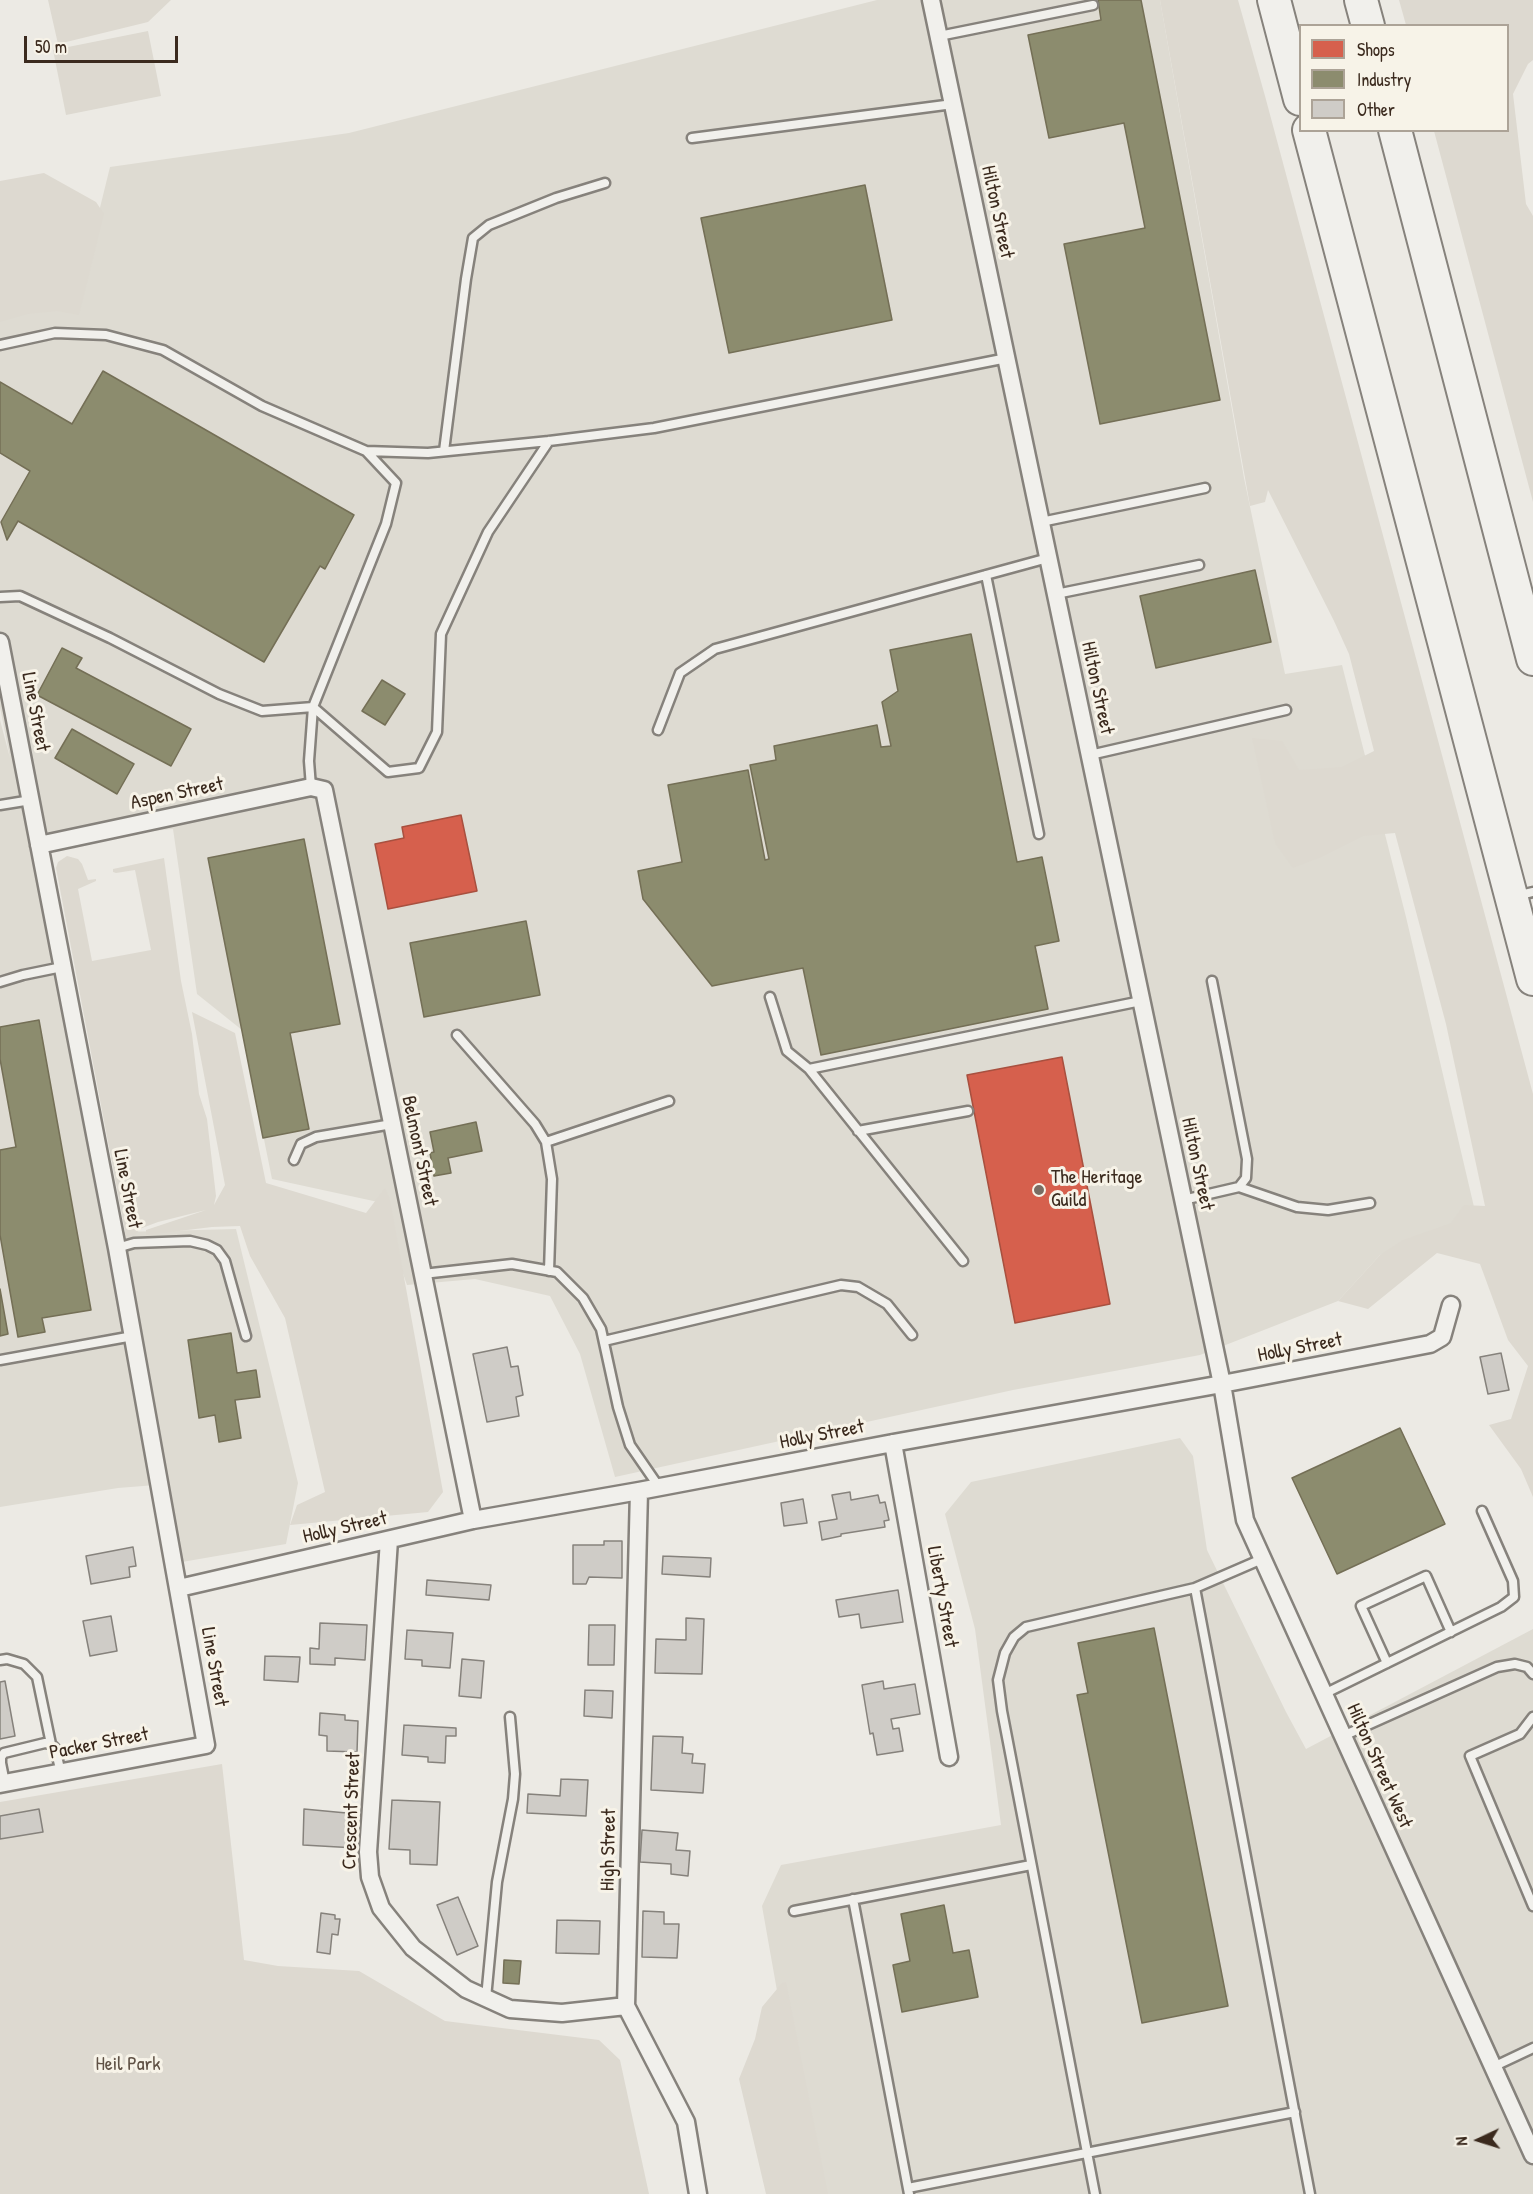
<!DOCTYPE html>
<html>
<head>
<meta charset="utf-8">
<style>
	body { margin:0 }
	#map { position:relative; width:1533px; height:2194px; overflow:hidden; background:#eceae4; font-family:"Patrick Hand",sans-serif }
	canvas { display:block }
	.legend { position:absolute; left:1299px; top:24px; width:210px; height:108px; box-sizing:border-box; background:#f7f3e8; border:2px solid #aca397; margin:0; padding:8px 10px; list-style:none; font-size:18px; color:#3b2a1e }
	.legend li { display:flex; align-items:center; gap:12px; height:30px }
	.legend b { width:30px; border:2px solid #aca397 }
	.north { position:absolute; left:1449px; top:2110px; width:60px; height:60px; -webkit-text-stroke:4px #f7f3e8; paint-order:stroke; rotate:266deg; font-size:16px; font-weight:700; line-height:24px; text-align:center; color:#3b2a1e }
	.north::after { content:''; display:block; margin:auto; width:21px; height:27px; background:#3b2a1e; clip-path:polygon(50% 0,100% 100%,50% 72%,0 100%) }
	.scale { position:absolute; left:24px; top:36px; width:154px; height:27px; box-sizing:border-box; border:3px solid #3b2a1e; border-top:0; padding-left:8px; font-size:18px; line-height:21px; white-space:nowrap; color:#3b2a1e; -webkit-text-stroke:4px #f7f3e8; paint-order:stroke }
</style>
</head>
<body>
<div id="map">
<canvas width="1533" height="2194"></canvas>
<ul class="legend">
<li><b style="height:16px;background:#d6604d"></b>Shops</li>
<li><b style="height:16px;background:#8c8c6e"></b>Industry</li>
<li><b style="height:16px;background:#cfccc7"></b>Other</li>
</ul>
<div class="north">N</div>
<div class="scale">50 m</div>
</div>
<script>
const ctx = document.querySelector('canvas').getContext('2d');
ctx.lineJoin = 'round';
function paint(path, color) {
  ctx.fillStyle = color;
  ctx.fill(path, 'evenodd');
}
function shape(rows) {
  const path = new Path2D();
  for (const r of rows) {
    path.moveTo(r[0], r[1]);
    for (let i = 2; i < r.length; i += 2) path.lineTo(r[i], r[i + 1]);
  }
  return path;
}
function trace(path, color, width, dash) {
  ctx.strokeStyle = color;
  ctx.lineWidth = width;
  ctx.lineCap = dash ? 'butt' : 'round';
  ctx.setLineDash(dash || []);
  ctx.stroke(path);
}
function drawText(font, color, halo, rows, align = 'center') {
  ctx.font = font + ' "Patrick Hand",sans-serif';
  ctx.lineWidth = 6;
  ctx.setLineDash([]);
  ctx.textBaseline = 'middle';
  ctx.strokeStyle = halo;
  ctx.fillStyle = color;
  for (const [text, x, y, turn = 0] of rows) {
    ctx.save();
    ctx.translate(x, y);
    ctx.rotate((+turn || 0) * Math.PI / 180);
    ctx.textAlign = isNaN(turn) ? turn : align;
    if (halo) ctx.strokeText(text, 0, 0);
    ctx.fillText(text, 0, 0);
    ctx.restore();
  }
}
paint(shape([
	[877,0,1160,0,1244,478,1285,674,1342,665,1406,917,1482,1241,1380,1255,1338,1301,1200,1355,1013,1390,615,1477,580,1354,550,1296,475,1279,407,1285,378,1202,272,1179,242,1030,197,994,173,829,30,842,123,1232,236,1229,298,1483,286,1544,182,1562,168,1484,118,1488,0,1507,0,720,10,758,0,707,0,307,77,301,110,167,349,133],
	[1180,1438,1193,1456,1207,1550,1286,1712,1306,1749,1533,1629,1533,2194,813,2194,762,1906,781,1865,1001,1825,975,1629,945,1514,971,1482]
]), '#dedbd2');
paint(shape([
	[48,0,171,0,148,22,58,44],
	[1160,0,1238,0,1265,96,1533,1094,1533,1497,1521,1469,1489,1425,1511,1419,1528,1366,1508,1340,1480,1264,1437,1253,1368,1309,1338,1301,1380,1255,1403,1240,1451,1223,1464,1205,1485,1206,1446,1024,1395,833,1363,836,1319,858,1293,868,1275,843,1252,738,1282,741,1299,770,1342,767,1374,751,1349,654,1334,621,1268,490,1265,502,1250,506],
	[1399,0,1533,0,1533,60,1528,64,1513,94,1526,204,1533,216,1533,502,1434,131,1508,130,1508,26,1406,25],
	[148,31,161,96,66,115,53,50],
	[44,173,96,202,104,214,79,315,57,311,28,314,0,322,0,181],
	[67,856,78,859,82,864,88,880,96,879,96,881,78,889,92,961,151,950,135,870,116,873,113,872,113,869,164,858,181,981,192,1034,199,1094,207,1119,216,1196,214,1205,225,1185,192,1012,235,1033,266,1183,366,1213,385,1188,390,1200,443,1492,428,1512,290,1525,297,1505,325,1492,285,1318,250,1256,240,1226,212,1227,146,1235,146,1230,206,1210,158,1222,142,1228,134,1235,126,1237,56,868,58,862],
	[222,1764,244,1960,278,1966,359,1971,445,2021,599,2040,620,2060,649,2194,0,2194,0,1802],
	[786,1982,828,2194,766,2194,739,2079,755,2039,762,2007,782,1983]
]), '#ddd9d0');
const shops = shape([
	[461,815,477,891,388,909,375,844,404,838,402,827,461,815],
	[1062,1057,1110,1304,1015,1323,967,1075,1062,1057]
]);
paint(shops, '#d6604d');
trace(shops, '#a8503f', 1.5);
const industry = shape([
	[1098,0,1141,0,1220,400,1100,424,1064,244,1145,228,1124,123,1049,138,1028,35,1101,20,1098,0],
	[865,185,892,320,729,353,701,218,865,185],
	[103,371,354,515,325,569,320,566,264,662,18,521,7,540,1,522,30,471,0,453,0,382,72,424,103,371],
	[1255,570,1271,642,1156,668,1140,596,1255,570],
	[971,634,1017,862,1042,857,1059,941,1035,946,1048,1009,821,1055,803,968,712,986,643,899,638,871,682,862,668,785,748,770,765,860,769,859,750,765,776,760,774,746,877,725,881,747,891,746,882,702,898,691,890,650,971,634],
	[62,648,82,658,76,668,191,729,171,766,37,695,62,648],
	[382,680,405,694,385,725,362,711,382,680],
	[72,729,134,764,117,794,55,758,72,729],
	[304,839,340,1024,290,1033,309,1129,263,1138,208,858,304,839],
	[526,921,540,995,424,1017,410,943,526,921],
	[39,1020,91,1310,42,1318,45,1332,18,1337,0,1235,0,1150,16,1147,0,1059,0,1027,39,1020],
	[476,1122,482,1151,448,1158,451,1173,434,1176,430,1153,434,1152,430,1132,476,1122],
	[0,1289,8,1334,0,1336,0,1289],
	[231,1333,237,1373,256,1370,260,1397,235,1400,241,1438,219,1442,215,1415,199,1418,188,1340,231,1333],
	[1400,1428,1445,1524,1337,1574,1292,1478,1400,1428],
	[1154,1628,1228,2006,1142,2023,1077,1695,1088,1693,1078,1643,1154,1628],
	[944,1905,953,1953,969,1950,978,1997,902,2012,893,1965,910,1961,901,1914,944,1905],
	[504,1960,521,1961,519,1984,503,1983,504,1960]
]);
paint(industry, '#8c8c6e');
trace(industry, '#746f56', 1.5);
const building = shape([
	[507,1347,511,1367,518,1366,523,1395,516,1397,519,1416,487,1422,473,1354,507,1347],
	[1501,1353,1509,1390,1488,1394,1480,1357,1501,1353],
	[850,1492,851,1500,878,1495,880,1503,885,1502,889,1520,884,1521,885,1527,841,1534,841,1536,822,1540,819,1522,837,1519,832,1495,850,1492],
	[803,1499,807,1523,784,1526,781,1503,803,1499],
	[604,1541,622,1541,622,1578,589,1577,586,1584,573,1584,573,1545,604,1545,604,1541],
	[133,1547,136,1566,129,1567,130,1577,91,1584,86,1556,133,1547],
	[663,1556,711,1558,710,1577,662,1574,663,1556],
	[427,1580,491,1585,489,1600,426,1595,427,1580],
	[898,1590,903,1622,861,1628,859,1614,839,1617,836,1600,898,1590],
	[111,1616,117,1651,90,1656,83,1621,111,1616],
	[686,1618,704,1619,702,1674,655,1673,656,1639,686,1640,686,1618],
	[320,1623,367,1625,365,1660,335,1658,335,1665,310,1664,310,1648,319,1649,320,1623],
	[589,1625,615,1625,614,1665,588,1665,589,1625],
	[407,1630,453,1633,450,1668,422,1666,422,1660,405,1659,407,1630],
	[265,1656,300,1657,298,1682,264,1680,265,1656],
	[462,1659,484,1661,481,1698,459,1696,462,1659],
	[5,1681,15,1736,0,1739,0,1682,5,1681],
	[883,1681,884,1689,915,1684,920,1714,891,1719,893,1729,899,1728,903,1751,877,1755,873,1733,870,1734,862,1685,883,1681],
	[585,1690,613,1691,612,1718,584,1716,585,1690],
	[320,1713,345,1715,345,1720,358,1721,357,1752,327,1751,327,1736,319,1735,320,1713],
	[404,1725,456,1728,456,1736,446,1736,445,1763,428,1762,428,1757,402,1755,404,1725],
	[653,1736,683,1737,682,1753,693,1754,692,1763,705,1764,703,1793,651,1790,653,1736],
	[561,1779,588,1780,586,1816,527,1813,528,1794,560,1796,561,1779],
	[392,1800,440,1802,437,1865,410,1864,410,1850,389,1849,392,1800],
	[39,1809,43,1832,0,1839,0,1816,39,1809],
	[304,1809,357,1814,356,1848,303,1845,304,1809],
	[642,1830,678,1833,676,1850,690,1851,688,1876,671,1874,671,1864,640,1862,642,1830],
	[458,1897,478,1946,457,1955,437,1905,458,1897],
	[643,1911,664,1912,664,1924,679,1924,677,1958,642,1957,643,1911],
	[321,1913,335,1915,335,1919,340,1919,338,1935,332,1934,330,1954,317,1952,321,1913],
	[557,1920,600,1921,599,1954,556,1953,557,1920]
]);
paint(building, '#cfccc7');
trace(building, '#86827c', 1.5);
const lane = shape([
	[939,36,1093,5],
	[692,138,953,104],
	[0,345,55,333,106,335,163,350,262,406,366,451,396,483,386,524,313,707,309,761,311,787],
	[366,451,428,453,549,441,654,428,1007,358],
	[444,451,466,279,473,238,489,225,556,198,605,183],
	[1041,522,1205,488],
	[986,575,1039,834],
	[1056,594,1199,565],
	[0,597,20,596,110,638,219,694,262,711,313,707,388,772,419,768,437,732,441,634,488,532,549,441],
	[658,730,680,673,715,649,1048,558],
	[1090,755,1286,710],
	[0,805,31,800],
	[1516,896,1533,892],
	[0,982,23,975,62,967],
	[770,997,787,1051,809,1069],
	[457,1035,535,1124,546,1142,552,1179,549,1271],
	[858,1131,968,1111],
	[546,1142,669,1101],
	[294,1160,301,1144,316,1137,392,1124],
	[1239,1187,1297,1207,1328,1210,1370,1203],
	[1183,1200,1239,1187,1246,1178,1247,1159,1212,981],
	[117,1248,134,1243,190,1241,207,1245,217,1250,225,1261,246,1336],
	[963,1261,809,1069,1141,1001],
	[423,1274,512,1264,557,1272,583,1298,601,1329,618,1407,630,1445,659,1487],
	[604,1341,841,1285,858,1287,887,1304,912,1335],
	[0,1360,133,1336],
	[1262,1559,1195,1588,1310,2194],
	[0,1660,7,1659,24,1664,37,1677,51,1744],
	[1387,1663,1361,1606,1426,1576,1451,1632],
	[1324,1694,1501,1607,1514,1597,1513,1581,1482,1511],
	[1533,1717,1520,1734,1470,1756,1533,1906],
	[1343,1736,1497,1667,1515,1664,1527,1667,1533,1674],
	[5,1783,1,1763,1,1757,4,1753,45,1743,51,1744,55,1748,61,1773],
	[853,1899,909,2194],
	[794,1911,1031,1865],
	[486,1998,497,1882,513,1799,515,1774,510,1717],
	[1493,2067,1533,2048],
	[908,2188,1295,2112],
	[1095,2194,1002,1711,998,1680,1005,1653,1014,1637,1026,1627,1195,1588]
]);
const street = shape([
	[931,0,1222,1384,1245,1520,1533,2155],
	[0,642,117,1248,206,1745,0,1784],
	[39,845,311,787,324,790,473,1520],
	[893,1443,949,1757],
	[639,1491,626,2006,686,2122,698,2194],
	[389,1540,368,1852,370,1877,381,1908,413,1948,466,1989,510,2009,562,2013,626,2006],
	[179,1588,473,1520,639,1491,893,1443,1222,1384,1430,1344,1442,1337,1451,1305]
]);
const highway = shape([
	[1274,0,1300,99],
	[1361,0,1368,26],
	[1309,130,1533,979],
	[1395,130,1533,659]
]);
trace(lane, '#86827c', 13);
trace(street, '#86827c', 21);
trace(highway, '#86827c', 36);
trace(lane, '#f1f0ec', 8);
trace(street, '#f1f0ec', 16);
trace(highway, '#f1f0ec', 32);
for (const [x, y, r, color] of [
	[1039,1190,6,"#796d63"]
]) {
  const dot = new Path2D();
  dot.arc(x, y, r, 0, 2 * Math.PI);
  ctx.fillStyle = color;
  ctx.fill(dot);
  trace(dot, '#f7f3e8', 2);
}
drawText('20px', '#3b2a1e', '#f7f3e8', [
	["Hilton Street",997,212,78],
	["Hilton Street",1097,688,78],
	["Line Street",35,712,79],
	["Aspen Street",177,794,-12],
	["Belmont Street",419,1151,78],
	["Hilton Street",1197,1164,78],
	["Line Street",127,1189,79],
	["Holly Street",1300,1348,-11],
	["Holly Street",822,1435,-11],
	["Holly Street",345,1528,-13],
	["Liberty Street",942,1597,80],
	["Line Street",214,1667,80],
	["Packer Street",99,1744,-11],
	["Hilton Street West",1379,1766,66],
	["Crescent Street",352,1811,-88],
	["High Street",609,1850,-89]
]);
drawText('20px', '#3b2a1e', '#f7f3e8', [
	["The Heritage",1051,1178],
	["Guild",1051,1201]
], 'left');
drawText('20px', '#605246', '#f7f3e8', [
	["Heil Park",128,2065]
]);
</script>
</body>
</html>
